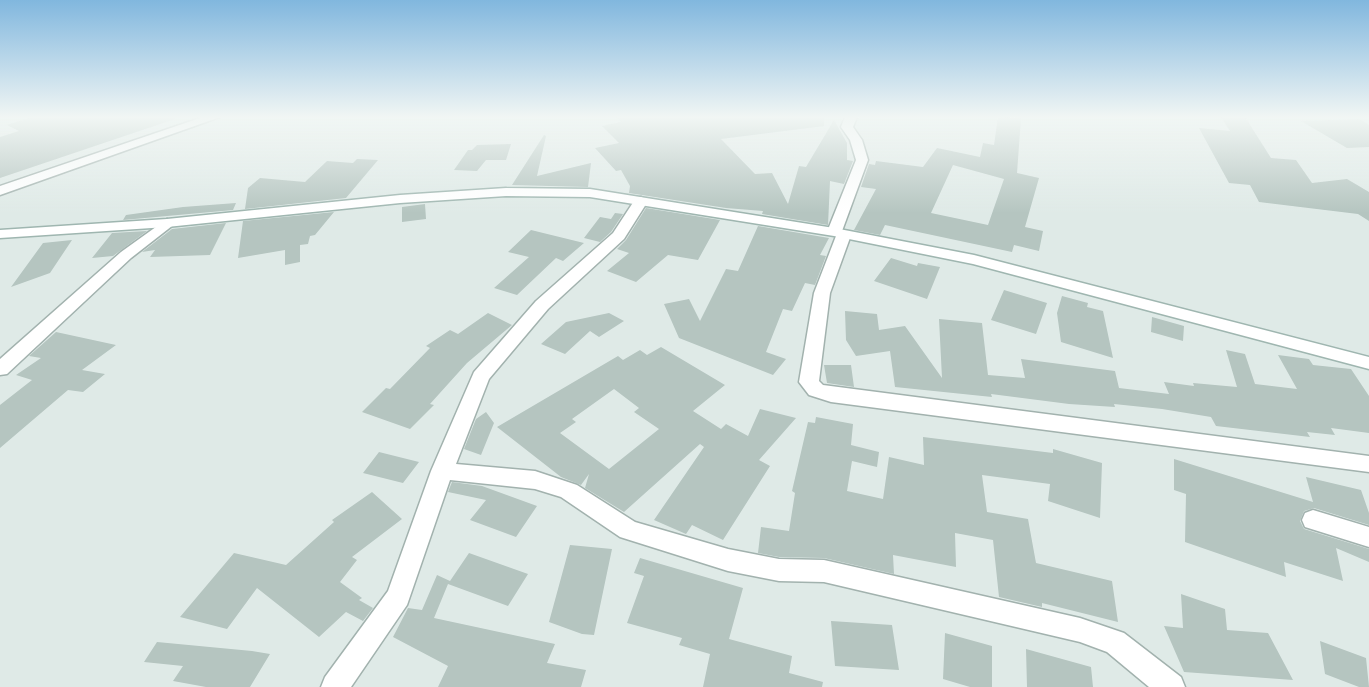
<!DOCTYPE html>
<html>
<head>
<meta charset="utf-8">
<style>
	body { margin:0 }
	canvas { display:block; background:#dfeae7 }
</style>
</head>
<body>
<canvas width="1369" height="687"></canvas>
<script>
const ctx = document.querySelector('canvas').getContext('2d');
ctx.lineJoin = 'round';
function paint(path, color) {
  ctx.fillStyle = color;
  ctx.fill(path, 'evenodd');
}
function shape(rows) {
  const path = new Path2D();
  for (const r of rows) {
    path.moveTo(r[0], r[1]);
    for (let i = 2; i < r.length; i += 2) path.lineTo(r[i], r[i + 1]);
  }
  return path;
}
function trace(path, color, width, dash) {
  ctx.strokeStyle = color;
  ctx.lineWidth = width;
  ctx.lineCap = dash ? 'butt' : 'round';
  ctx.setLineDash(dash || []);
  ctx.stroke(path);
}
paint(shape([
	[32,117,175,117,175,119,0,178,0,137,19,131,7,125],
	[616,117,824,117,824,126,721,139,755,174,772,173,788,204,799,166,806,167,834,120,847,143,847,160,853,161,844,184,830,181,828,225,762,214,763,211,726,208,629,193,630,186,621,170,616,171,595,148,619,143,602,126,621,122],
	[998,117,1021,118,1017,173,1039,178,1025,227,1043,231,1039,251,1014,245,1012,252,885,225,880,235,854,230,876,189,861,187,869,164,875,165,876,161,923,167,937,148,980,157,983,143,994,145],
	[953,165,1004,179,988,225,931,213],
	[1221,117,1245,117,1271,158,1296,160,1312,183,1347,179,1369,192,1369,221,1358,214,1259,202,1250,185,1229,183,1199,128,1230,131],
	[1359,119,1369,125,1369,147,1347,148,1301,121],
	[544,135,546,136,537,176,591,163,588,187,512,185],
	[511,144,506,160,486,160,477,171,454,170,468,150,472,150,477,145],
	[357,159,378,160,346,198,245,209,248,188,260,178,305,182,327,161,353,163],
	[236,203,233,210,123,220,126,215,183,207],
	[425,204,426,219,402,222,402,207],
	[646,208,720,220,698,260,668,255,636,282,607,271,629,253,617,249,626,240],
	[334,212,315,235,310,236,308,244,300,245,300,262,285,265,285,250,238,258,243,221],
	[615,213,623,214,611,232,600,242,584,238,600,217,611,219],
	[226,223,210,255,150,257,155,250,142,252,172,229],
	[758,226,829,238,820,255,826,256,815,285,805,283,792,311,783,309,766,352,786,359,773,375,679,338,664,304,689,299,700,321,726,269,738,271],
	[531,230,584,243,563,261,556,258,517,295,494,288,529,257,508,252],
	[147,231,113,256,92,258,112,233],
	[72,240,50,273,11,287,43,243],
	[891,258,917,266,918,263,940,267,927,299,874,281],
	[1004,290,1047,303,1036,334,991,320],
	[1062,296,1088,303,1087,307,1103,311,1113,358,1061,342,1057,313],
	[845,311,877,314,879,330,905,326,942,378,939,319,982,323,988,375,1025,378,1021,359,1115,371,1119,388,1169,394,1164,382,1194,386,1193,383,1237,387,1226,350,1245,354,1255,384,1297,389,1278,355,1309,359,1313,365,1351,369,1369,396,1369,433,1331,428,1335,435,1307,432,1310,437,1216,426,1211,417,1162,409,1114,404,1115,407,1069,404,991,394,992,397,895,387,890,351,856,356,846,340],
	[488,313,512,325,467,363,430,404,434,405,410,429,362,412,386,388,390,389,430,348,426,346,450,330,458,334],
	[609,313,624,321,599,337,590,331,565,354,541,344,566,322],
	[1152,317,1184,326,1183,341,1151,332],
	[56,332,116,345,82,370,105,374,83,392,68,390,0,448,0,405,32,380,16,375,41,358,29,356],
	[661,347,725,385,693,411,721,429,726,424,748,436,760,409,796,418,759,460,770,466,723,540,692,525,686,534,654,520,704,447,700,444,624,512,585,488,589,474,581,485,561,477,497,427,618,356,623,360,640,350,647,355],
	[614,389,639,408,634,412,659,429,609,469,560,433,576,422,572,419],
	[824,365,851,365,854,387,827,383],
	[486,412,494,423,481,455,464,449,476,419],
	[816,417,853,424,851,445,879,452,877,467,852,461,847,491,883,499,889,457,924,465,923,437,1053,453,1053,449,1102,463,1100,518,1048,501,1050,484,982,475,987,512,1028,519,1036,563,1112,581,1118,622,1042,603,1042,607,999,597,993,540,955,533,956,567,893,555,894,574,824,558,779,557,758,553,761,527,789,531,795,493,792,491,808,422,815,423],
	[379,452,419,462,403,483,363,473],
	[1174,459,1313,502,1306,477,1361,490,1369,513,1369,525,1314,508,1304,511,1300,521,1304,529,1369,549,1369,562,1336,548,1343,581,1284,562,1286,577,1185,542,1186,494,1174,490],
	[452,482,482,486,537,506,516,537,470,520,486,500,448,492],
	[372,492,402,519,352,557,357,560,340,582,362,598,359,600,373,608,363,621,346,612,319,637,257,588,227,629,180,617,234,553,286,565,334,522,332,520],
	[570,545,612,549,594,635,582,634,549,622],
	[469,553,528,574,508,606,448,584,434,618,555,644,547,663,586,670,581,687,438,687,448,666,393,637,408,608,422,610,437,575,450,581],
	[640,558,743,588,729,639,792,656,789,673,823,682,822,687,703,687,710,654,679,645,682,638,627,623,644,576,634,573],
	[1181,594,1225,609,1227,630,1268,633,1293,680,1184,672,1164,626,1183,628],
	[831,621,892,625,899,670,835,666],
	[945,633,992,646,992,687,970,687,943,679],
	[1320,641,1366,658,1369,687,1359,687,1325,674],
	[157,642,252,651,270,654,250,687,206,687,173,681,183,666,144,662],
	[1026,649,1091,667,1093,687,1027,687]
]), '#b5c5c0');
const street = shape([
	[203,117,220,117,0,195,0,186,203,117],
	[845,117,857,117,853,127,862,140,868,160,842,231,849,232,851,235,830,293,819,381,823,385,1369,456,1369,472,831,402,809,395,799,382,814,293,836,236,827,232,856,160,850,140,841,127,845,117],
	[641,197,648,201,624,239,548,309,489,379,456,464,535,471,577,485,635,522,728,549,779,559,824,560,1080,618,1124,633,1181,677,1185,687,1149,687,1107,652,1080,642,824,582,779,581,728,571,620,537,561,497,535,489,450,480,407,605,351,687,321,687,325,677,388,591,431,471,474,372,536,301,613,233,636,198,641,197],
	[167,219,174,223,172,226,131,258,7,374,0,375,0,359,121,252,167,219],
	[1313,510,1369,527,1369,547,1305,527,1302,520,1305,513,1313,510]
]);
const secondary = shape([
	[506,188,590,189,834,228,974,255,1369,357,1369,369,973,264,834,236,590,197,506,196,400,203,167,227,0,238,0,230,167,219,400,195,506,188]
]);
trace(street, '#a2b2ae', 3);
trace(secondary, '#9fb6b0', 3);
paint(street, '#fff');
paint(secondary, '#fff');
const sky = ctx.createLinearGradient(0, 0, 0, 213);
sky.addColorStop(0, '#81b7de');
sky.addColorStop(0.55, '#f1f6f4');
sky.addColorStop(1, '#f1f6f400');
ctx.fillStyle = sky;
ctx.fillRect(0, 0, 1369, 213);
</script>
</body>
</html>
